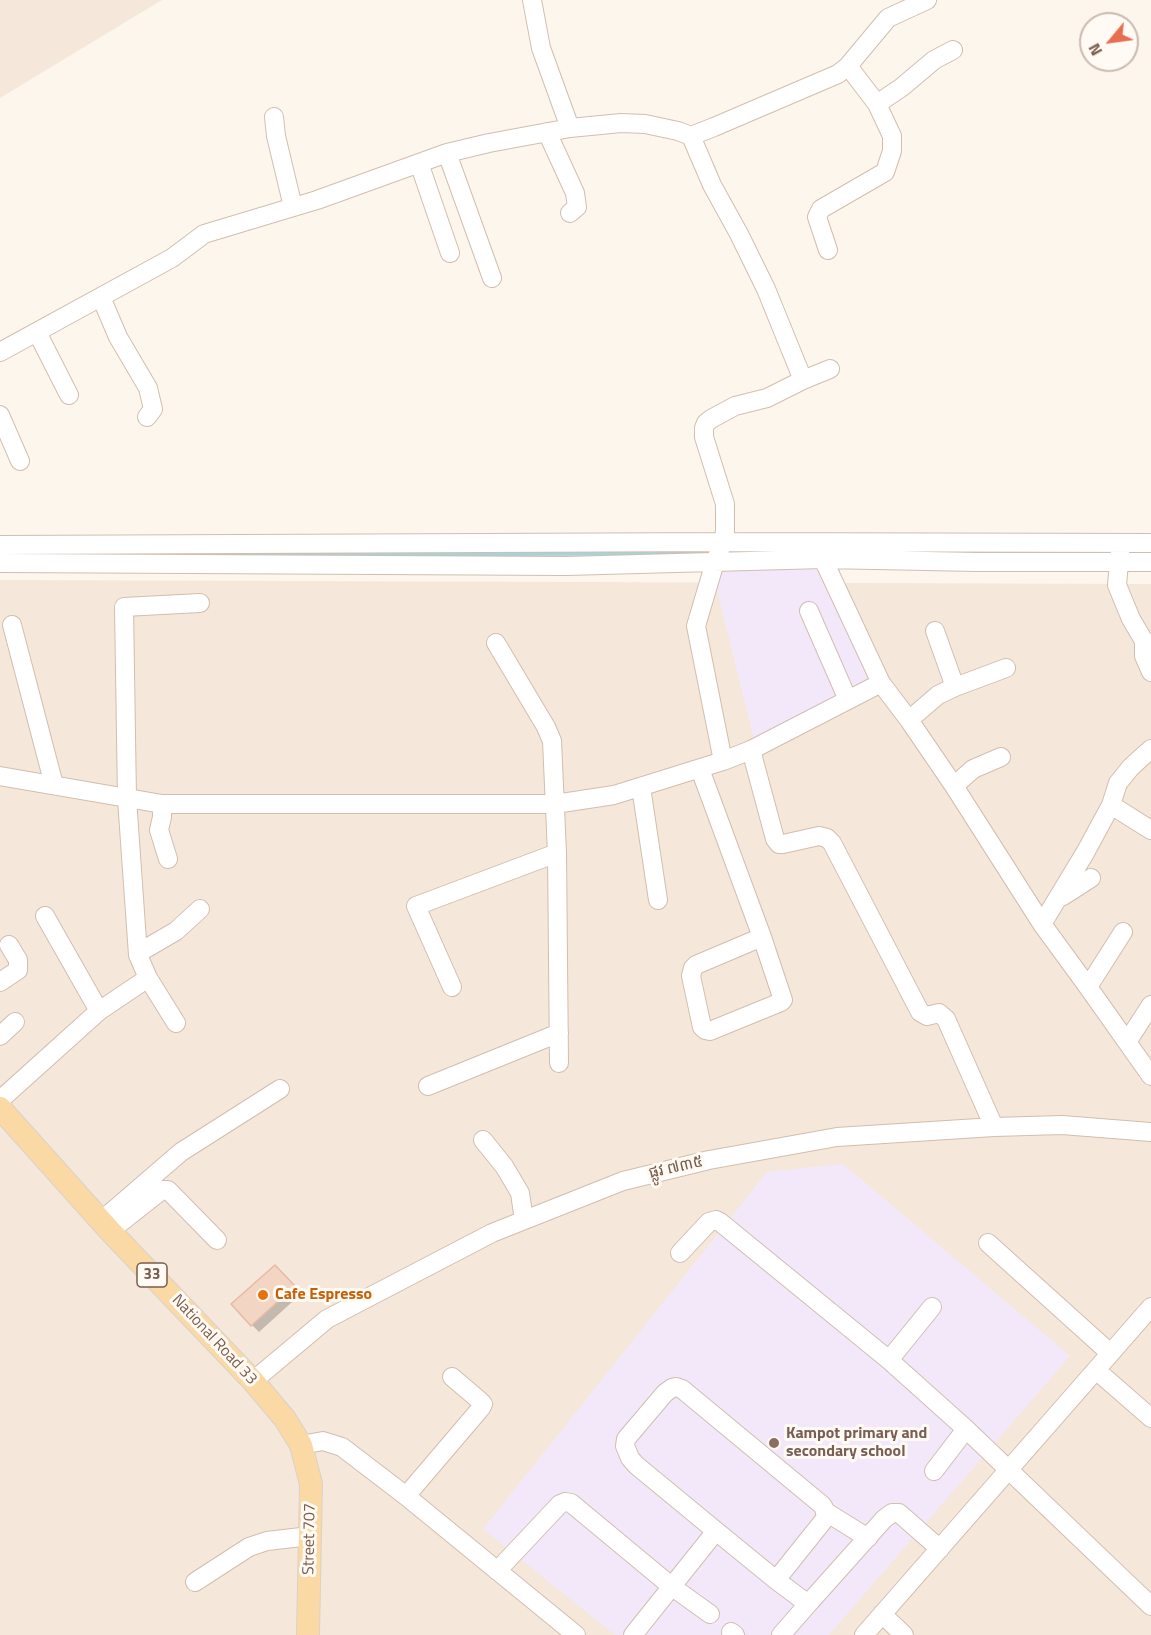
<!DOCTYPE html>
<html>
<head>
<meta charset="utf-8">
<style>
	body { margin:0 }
	#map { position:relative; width:1151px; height:1635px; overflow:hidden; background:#fdf6ec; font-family:"Titillium Web",sans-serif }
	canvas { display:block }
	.north { position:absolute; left:1079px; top:12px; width:60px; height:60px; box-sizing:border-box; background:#fffaf3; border:2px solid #cabbb1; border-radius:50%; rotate:241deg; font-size:16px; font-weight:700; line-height:24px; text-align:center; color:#7a5c4d }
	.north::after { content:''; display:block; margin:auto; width:21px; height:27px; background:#e76f51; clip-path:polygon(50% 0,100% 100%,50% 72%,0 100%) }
</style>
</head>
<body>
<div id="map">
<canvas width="1151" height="1635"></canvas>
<div class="north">N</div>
</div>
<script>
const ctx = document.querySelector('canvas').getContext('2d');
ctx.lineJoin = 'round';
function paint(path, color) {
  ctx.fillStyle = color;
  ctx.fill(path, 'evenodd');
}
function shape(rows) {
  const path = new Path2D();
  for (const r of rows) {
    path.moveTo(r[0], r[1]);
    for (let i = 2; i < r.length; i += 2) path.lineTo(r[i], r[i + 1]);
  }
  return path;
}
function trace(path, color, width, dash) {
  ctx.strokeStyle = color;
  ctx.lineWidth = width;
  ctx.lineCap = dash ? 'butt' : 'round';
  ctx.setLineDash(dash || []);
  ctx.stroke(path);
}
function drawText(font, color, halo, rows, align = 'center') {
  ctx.font = font + ' "Titillium Web","Noto Sans Khmer",sans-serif';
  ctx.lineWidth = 6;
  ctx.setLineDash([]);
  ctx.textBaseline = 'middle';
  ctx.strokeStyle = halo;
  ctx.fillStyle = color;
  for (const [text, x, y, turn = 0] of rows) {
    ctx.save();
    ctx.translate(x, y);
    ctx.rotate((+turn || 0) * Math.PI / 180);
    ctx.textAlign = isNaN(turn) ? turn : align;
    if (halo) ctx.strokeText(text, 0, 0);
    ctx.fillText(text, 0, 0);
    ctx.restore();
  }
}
paint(shape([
	[0,0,162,0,0,98],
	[0,580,1151,584,1151,1635,0,1635]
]), '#f5e8da');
paint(shape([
	[814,563,871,685,755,743,716,586,723,566],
	[843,1164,1070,1356,829,1635,615,1635,483,1529,767,1172]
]), '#f3e8fa');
paint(shape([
	[282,1274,301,1294,259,1332,252,1325]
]), '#0003');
trace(shape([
	[189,555,708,553]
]), '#a5d3da', 4.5);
const building = shape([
	[275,1265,295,1286,251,1326,231,1304,275,1265]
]);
paint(building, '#f3d5c3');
trace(building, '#e6bba3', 1.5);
const minor = shape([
	[532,0,541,48,570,128],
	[877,104,902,87,934,60,953,50],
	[274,117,276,136,293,207],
	[547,132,575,193,577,207,570,213],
	[691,136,712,185,739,234,766,289,803,380],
	[447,153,492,278],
	[419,163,450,253],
	[828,250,817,217,821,209,885,172,892,151,892,136,877,104,848,66],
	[101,297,118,337,148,388,153,409,147,417],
	[37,332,69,395],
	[0,352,172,258,204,234,317,200,447,153,489,143,570,128,621,123,645,124,678,131,691,136,714,127,838,74,848,66,888,18,927,0],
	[0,415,20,461],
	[0,545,723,542,1151,543],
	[1120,552,1117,585,1131,619,1144,641,1151,643],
	[0,563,566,566,823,559],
	[809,611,848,700],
	[12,625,54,785],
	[935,631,955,687],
	[1144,641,1144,656,1151,672],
	[496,643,546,727,552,741,557,853,559,1063],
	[881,683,823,559,977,562,1151,562],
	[909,720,938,695,955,687,1006,668],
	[751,750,775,839,779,844,783,844,819,836,827,838,832,843,920,1012,927,1016,939,1013,946,1019,994,1127],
	[723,761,696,626,715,562,723,542,725,531,725,504,704,437,704,428,706,423,711,419,735,406,767,398,803,380,830,369],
	[700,769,762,937,783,1000,781,1002,710,1031,705,1030,702,1027,691,976,693,968,696,965,762,937],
	[0,776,162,804,555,804,614,795,723,761,751,750,881,683,909,720,954,786,1042,924,1088,987,1151,1076],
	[954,786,973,769,1001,757],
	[641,787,658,900],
	[162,804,162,817,159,830,168,859],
	[1111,805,1151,830],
	[1061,895,1063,896,1091,878],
	[45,916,99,1011],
	[1042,924,1085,853,1111,805,1118,783,1131,767,1151,749],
	[138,955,140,952,176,931,200,909],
	[0,982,18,970,18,960,9,945],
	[452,987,416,906,557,853],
	[1088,987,1123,932],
	[176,1023,148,978,138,955,127,799,124,607,200,603],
	[0,1036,15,1022],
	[1127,1042,1151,1005],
	[428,1086,559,1033],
	[0,1100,99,1011,148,978],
	[483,1140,504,1166,520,1193,524,1220],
	[101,1221,181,1152,280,1089],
	[110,1231,157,1194,162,1190,168,1190,217,1240],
	[988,1243,1110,1353],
	[680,1253,709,1222,716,1220,720,1222,889,1360,966,1429,1151,1606],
	[889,1360,932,1307],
	[1096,1370,1151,1418],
	[253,1381,327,1319,492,1233,623,1181,709,1160,837,1137,994,1127,1062,1125,1151,1132],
	[301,1445,323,1441,342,1447,406,1496,576,1635],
	[934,1471,966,1429],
	[406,1496,481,1408,483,1404,479,1400,452,1377],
	[826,1512,868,1538],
	[497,1571,560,1504,565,1502,571,1503,671,1586,710,1614],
	[776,1580,824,1520,826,1517,824,1508,822,1505,682,1389,676,1387,672,1388,665,1393,626,1439,625,1446,630,1458,636,1465,716,1531,776,1580,808,1604,884,1519,892,1513,899,1513,940,1549],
	[195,1582,249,1547,267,1541,310,1536],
	[882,1614,904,1635],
	[731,1632,735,1635],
	[633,1635,716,1531],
	[781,1635,808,1604],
	[864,1635,1151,1307]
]);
const major = shape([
	[0,1108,110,1231,253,1381,285,1419,301,1445,311,1484,308,1635]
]);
trace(minor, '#d1beb0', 20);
trace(major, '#dad1cd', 24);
trace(minor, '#fff', 18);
trace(major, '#fbd9a5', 22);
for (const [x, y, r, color] of [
	[263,1295,6,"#e8710a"],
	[774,1443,6,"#8d6e63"]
]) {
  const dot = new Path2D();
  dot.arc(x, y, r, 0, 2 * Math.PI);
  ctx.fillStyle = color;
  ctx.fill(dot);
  trace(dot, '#fffaf3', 2);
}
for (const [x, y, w] of [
	[152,1275,30]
]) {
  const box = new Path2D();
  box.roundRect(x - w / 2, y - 12, w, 24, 4.5);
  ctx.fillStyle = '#fffaf3';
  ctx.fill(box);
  trace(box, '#7a5c4d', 1.5);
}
drawText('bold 15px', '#7a5c4d', null, [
	["33",152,1275]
]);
drawText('16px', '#7a5c4d', '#fffaf3', [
	["ផ្លូវ ៧៣៥",676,1168,-13],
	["National Road 33",214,1340,47],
	["Street 707",310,1539,-89]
]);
drawText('bold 16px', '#c56008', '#fffaf3', [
	["Cafe Espresso",275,1295]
], 'left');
drawText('bold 16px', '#785e54', '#fffaf3', [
	["Kampot primary and",786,1434],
	["secondary school",786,1452]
], 'left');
</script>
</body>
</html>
